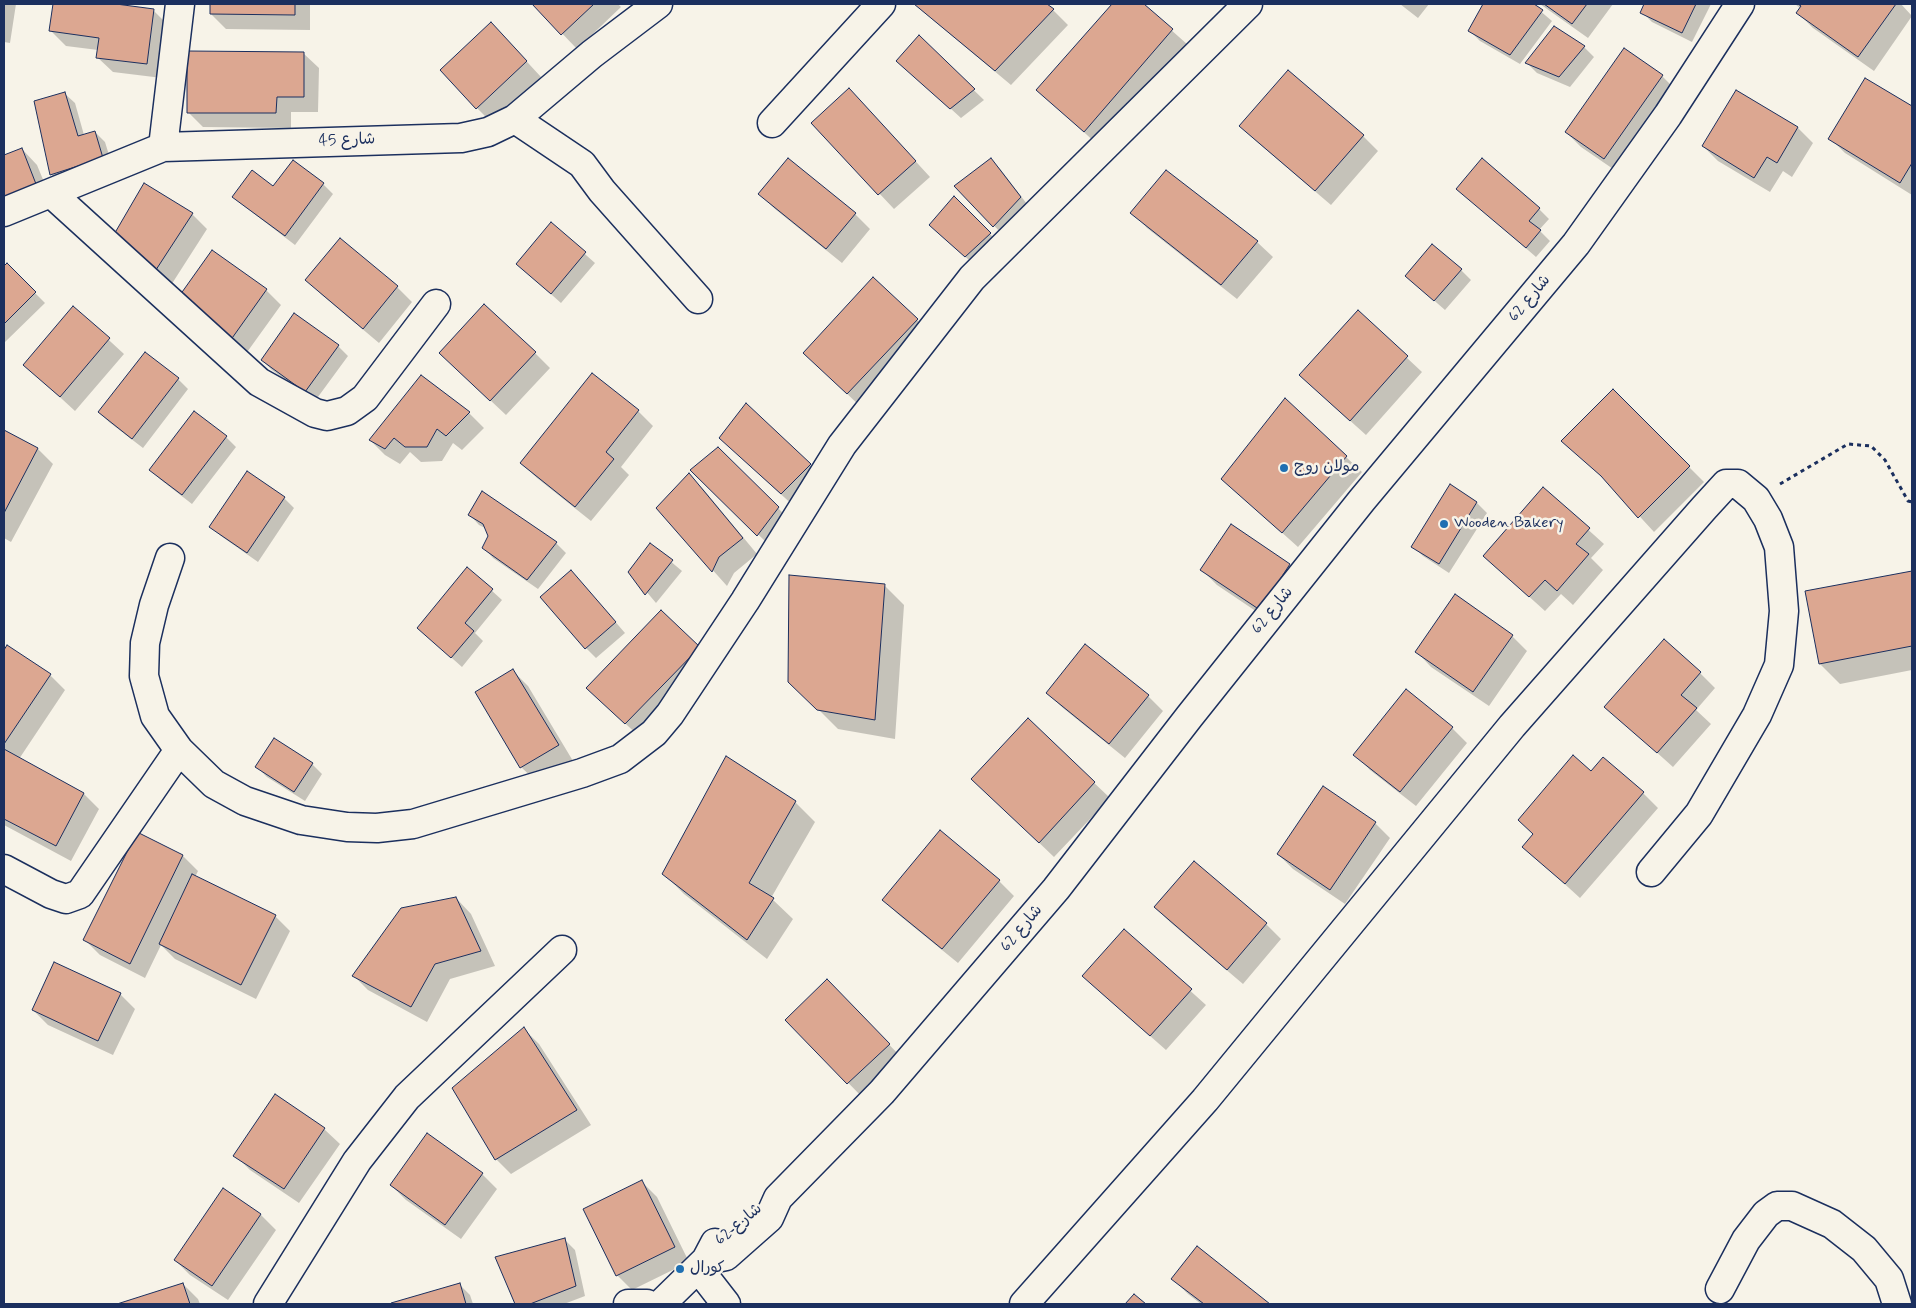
<!DOCTYPE html>
<html>
<head>
<meta charset="utf-8">
<style>
	body { margin:0 }
	#map { position:relative; width:1916px; height:1308px; overflow:hidden; background:#f7f3e8; font-family:Mynerve,sans-serif }
	canvas { display:block }
	.frame { position:absolute; inset:0; border:5px solid #1b2f5e; pointer-events:none }
</style>
</head>
<body>
<div id="map">
<canvas width="1916" height="1308"></canvas>
<div class="frame"></div>
</div>
<script>
const ctx = document.querySelector('canvas').getContext('2d');
ctx.lineJoin = 'round';
function paint(path, color) {
  ctx.fillStyle = color;
  ctx.fill(path, 'evenodd');
}
function shape(rows) {
  const path = new Path2D();
  for (const r of rows) {
    path.moveTo(r[0], r[1]);
    for (let i = 2; i < r.length; i += 2) path.lineTo(r[i], r[i + 1]);
  }
  return path;
}
function trace(path, color, width, dash) {
  ctx.strokeStyle = color;
  ctx.lineWidth = width;
  ctx.lineCap = dash ? 'butt' : 'round';
  ctx.setLineDash(dash || []);
  ctx.stroke(path);
}
function drawText(font, color, halo, rows, align = 'center') {
  ctx.font = font + ' Mynerve,"Playpen Sans Arabic",sans-serif';
  ctx.lineWidth = 5;
  ctx.setLineDash([]);
  ctx.textBaseline = 'middle';
  ctx.strokeStyle = halo;
  ctx.fillStyle = color;
  for (const [text, x, y, turn = 0] of rows) {
    ctx.save();
    ctx.translate(x, y);
    ctx.rotate((+turn || 0) * Math.PI / 180);
    ctx.textAlign = isNaN(turn) ? turn : align;
    if (halo) ctx.strokeText(text, 0, 0);
    ctx.fillText(text, 0, 0);
    ctx.restore();
  }
}
paint(shape([
	[4,4,16,4,10,43,4,42],
	[54,4,106,4,153,10,168,25,162,78,113,72,97,57,98,50,66,46,51,31],
	[211,4,310,4,310,30,226,29,211,14],
	[534,4,618,4,621,7,577,49],
	[914,4,1044,4,1053,10,1068,25,1011,85],
	[1113,4,1142,4,1188,45,1099,146,1038,90],
	[1400,4,1429,4,1418,18],
	[1484,4,1532,4,1552,21,1520,64,1480,41,1470,31],
	[1540,4,1613,4,1588,38],
	[1646,4,1711,4,1692,42,1652,22,1642,12],
	[1795,4,1901,4,1912,16,1874,71,1813,28,1798,13,1801,9],
	[1554,27,1584,47,1594,57,1570,87,1537,73,1527,63],
	[919,37,984,100,961,118,908,70],
	[506,39,541,77,492,123,477,108],
	[303,53,319,68,318,112,291,112,291,128,203,127,188,112],
	[1662,76,1677,91,1619,173,1581,147,1566,132],
	[1866,79,1912,108,1912,195,1845,153,1830,138],
	[1737,91,1798,128,1813,143,1792,177,1783,171,1770,192,1718,161,1703,146],
	[64,93,75,103,84,135,95,132,105,142,113,168,61,184,51,174],
	[864,105,930,177,894,209,813,123],
	[1241,126,1363,136,1378,151,1331,205,1256,141],
	[22,149,37,165,51,199,4,217,4,156],
	[991,160,1001,170,1030,208,1004,236,956,186],
	[1167,172,1257,242,1273,257,1237,299,1147,228,1132,212],
	[323,184,333,194,295,245,244,206,234,197,274,188],
	[760,194,855,214,870,229,842,263,775,209],
	[954,198,1000,244,976,266,940,235],
	[1468,198,1539,209,1549,219,1539,230,1550,241,1536,257],
	[192,214,207,229,166,293,125,258],
	[551,224,595,263,561,303,517,264],
	[340,240,397,287,412,302,379,343,322,295,307,280],
	[7,265,45,303,4,343,4,268],
	[1461,270,1471,280,1445,310,1406,276],
	[266,290,281,305,245,355,192,317],
	[74,308,124,354,75,411,25,365],
	[1358,312,1422,372,1366,435,1316,390],
	[917,320,932,335,863,409,820,368],
	[338,346,348,356,315,401,272,370,262,360],
	[535,353,550,368,506,415,456,368],
	[145,354,178,379,188,389,143,448,109,422,99,412],
	[592,375,638,411,653,426,621,467,629,475,591,521,537,478,521,463],
	[1613,391,1704,482,1654,532,1609,483,1563,441],
	[1285,400,1362,472,1298,547,1222,479],
	[195,413,226,437,236,447,192,504,161,480,151,470],
	[469,413,484,428,462,450,453,443,442,461,421,462,410,452,400,464,385,455,370,440],
	[4,431,38,449,53,464,11,542,4,538],
	[718,449,788,518,768,544,692,470],
	[736,453,810,465,825,480,797,509],
	[247,473,284,498,294,508,258,562,221,536,211,527],
	[689,475,704,490,757,554,734,573,727,586,657,508],
	[1543,489,1604,544,1591,558,1603,570,1573,605,1561,594,1545,611,1484,556],
	[1477,503,1487,513,1449,573,1423,556,1413,546],
	[470,515,556,543,566,553,538,589,493,558,483,547,490,536,487,529,479,525],
	[1232,526,1290,565,1305,580,1275,624,1217,585,1202,570],
	[650,544,682,571,656,603,630,572],
	[468,569,502,600,475,633,483,641,462,667,418,628],
	[1912,572,1912,670,1840,684,1820,664,1807,592],
	[581,582,625,633,596,658,586,648],
	[884,585,904,605,895,739,838,729,790,681],
	[1512,636,1527,651,1489,706,1431,667,1416,651],
	[7,647,50,675,65,690,19,759,84,794,99,809,71,861,4,825,4,652],
	[699,647,641,738,603,703],
	[513,671,528,686,573,761,537,782,521,767],
	[1700,673,1715,688,1696,710,1711,724,1673,767,1606,707],
	[1047,693,1148,696,1163,711,1125,758,1063,708],
	[1028,720,1110,798,1054,857,988,794],
	[1452,728,1467,743,1416,806,1370,770,1355,754],
	[312,764,322,774,305,801,267,777,257,767],
	[1591,772,1643,793,1658,808,1580,898,1524,847],
	[1324,788,1375,823,1390,838,1345,904,1293,869,1278,854],
	[795,802,815,822,771,898,793,919,767,959,684,894,664,874],
	[183,856,198,871,195,877,275,916,290,931,256,999,175,959,161,945,145,978,100,955,85,940],
	[999,881,1014,896,958,963,899,915,884,900],
	[456,898,471,914,495,966,450,979,427,1022,368,990,353,975],
	[1155,907,1266,924,1281,939,1243,984,1170,922],
	[1124,931,1206,1005,1166,1050,1099,991],
	[120,994,135,1009,113,1055,48,1025,33,1010],
	[842,996,904,1060,863,1098,787,1020],
	[524,1029,539,1044,591,1125,511,1174,496,1159],
	[324,1129,340,1144,299,1203,250,1170,235,1155],
	[482,1174,497,1189,461,1239,406,1200,391,1185],
	[641,1181,657,1197,689,1262,632,1290,617,1275],
	[223,1190,261,1215,276,1230,228,1300,190,1275,175,1260],
	[565,1240,575,1250,585,1296,564,1304,516,1304,496,1258],
	[1197,1248,1268,1304,1201,1304,1188,1294,1173,1279],
	[183,1284,198,1299,200,1304,121,1304],
	[460,1285,470,1295,473,1304,393,1304]
]), '#0003');
const building = shape([
	[53,4,116,4,154,9,147,64,96,58,99,38,49,31,53,4],
	[210,4,295,4,295,15,210,14,210,4],
	[532,4,594,4,561,35,532,4],
	[914,4,1047,4,1054,9,995,71,914,4],
	[1112,4,1144,4,1173,29,1084,132,1036,90,1112,4],
	[1483,4,1534,4,1543,10,1510,55,1468,31,1483,4],
	[1544,4,1587,4,1572,24,1544,4],
	[1644,4,1696,4,1682,33,1640,13,1644,4],
	[1798,4,1896,4,1858,57,1796,13,1801,6,1798,4],
	[491,22,527,61,476,109,440,70,491,22],
	[1554,26,1585,46,1559,77,1525,63,1554,26],
	[919,35,975,89,950,109,896,61,919,35],
	[1624,48,1663,75,1604,159,1565,132,1624,48],
	[187,51,304,52,304,97,277,97,276,113,187,113,187,51],
	[1288,70,1364,135,1315,191,1239,126,1288,70],
	[1865,78,1912,106,1912,163,1900,183,1828,139,1865,78],
	[849,88,916,161,878,195,811,123,849,88],
	[1736,90,1798,127,1777,163,1767,157,1754,178,1702,146,1736,90],
	[65,92,78,136,95,131,103,158,50,175,34,101,65,92],
	[22,148,36,184,4,197,4,155,22,148],
	[788,158,856,213,826,249,758,194,788,158],
	[991,158,1021,197,993,227,954,186,991,158],
	[1482,158,1540,208,1529,221,1541,230,1526,248,1456,189,1482,158],
	[293,160,324,183,285,236,232,197,252,170,273,186,293,160],
	[1166,170,1258,241,1221,285,1130,213,1166,170],
	[144,183,193,213,150,279,109,243,144,183],
	[954,196,991,233,965,257,929,225,954,196],
	[551,222,586,252,551,294,516,264,551,222],
	[340,238,398,286,363,329,305,280,340,238],
	[1432,244,1462,269,1434,301,1405,276,1432,244],
	[212,250,267,289,230,341,175,302,212,250],
	[7,263,36,292,4,324,4,266,7,263],
	[873,277,918,319,847,394,803,353,873,277],
	[484,304,536,352,490,401,439,353,484,304],
	[73,306,110,338,60,397,23,365,73,306],
	[1358,310,1408,356,1350,421,1299,375,1358,310],
	[294,313,339,345,305,392,261,360,294,313],
	[145,352,179,378,132,439,98,412,145,352],
	[592,373,639,410,606,452,614,459,575,507,520,463,592,373],
	[421,375,470,412,446,436,437,429,427,447,405,447,394,438,385,449,369,440,421,375],
	[1613,389,1690,466,1638,518,1601,476,1561,441,1613,389],
	[1285,398,1347,456,1282,533,1221,479,1285,398],
	[746,403,811,464,781,494,719,438,746,403],
	[194,411,227,436,182,495,149,470,194,411],
	[4,430,38,448,4,513,4,430],
	[718,447,779,507,757,536,690,470,718,447],
	[247,471,285,497,247,553,209,527,247,471],
	[689,473,743,538,719,557,712,572,656,508,689,473],
	[1450,484,1477,502,1439,564,1411,547,1450,484],
	[1543,487,1590,528,1576,544,1589,554,1557,591,1545,580,1529,597,1483,556,1543,487],
	[482,491,557,542,527,580,482,548,488,536,483,524,468,515,482,491],
	[1231,524,1290,564,1260,610,1200,570,1231,524],
	[650,543,673,560,645,595,628,572,650,543],
	[467,567,493,589,465,623,474,631,451,658,417,628,467,567],
	[571,570,616,622,585,649,540,597,571,570],
	[1912,571,1912,646,1819,664,1805,591,1912,571],
	[789,575,885,584,875,720,817,710,788,682,789,575],
	[1455,594,1513,635,1473,692,1415,652,1455,594],
	[661,610,700,647,625,724,586,688,661,610],
	[1664,639,1701,672,1681,695,1697,708,1657,753,1604,707,1664,639],
	[1085,644,1149,695,1109,744,1046,693,1085,644],
	[7,645,51,674,4,744,4,650,7,645],
	[513,669,559,745,520,768,475,692,513,669],
	[1406,689,1453,727,1400,792,1353,755,1406,689],
	[1028,718,1095,782,1039,843,971,779,1028,718],
	[274,738,313,763,294,792,255,767,274,738],
	[4,749,84,793,56,846,4,819,4,749],
	[1573,755,1591,771,1603,757,1644,792,1565,884,1522,847,1533,834,1518,820,1573,755],
	[726,756,796,801,749,883,774,898,747,940,662,874,726,756],
	[1323,786,1376,822,1330,890,1277,854,1323,786],
	[940,830,1000,880,942,949,882,900,940,830],
	[137,832,183,855,130,964,83,940,137,832],
	[1194,861,1267,923,1227,970,1154,907,1194,861],
	[192,874,276,915,241,985,159,944,192,874],
	[456,897,481,951,435,964,411,1007,352,976,401,908,456,897],
	[1124,929,1192,989,1150,1036,1082,976,1124,929],
	[54,962,121,993,98,1041,32,1010,54,962],
	[827,979,890,1044,847,1084,785,1020,827,979],
	[524,1027,577,1110,495,1160,452,1088,524,1027],
	[275,1094,325,1128,284,1189,233,1156,275,1094],
	[427,1133,483,1173,445,1225,390,1185,427,1133],
	[642,1180,675,1247,616,1276,583,1209,642,1180],
	[223,1188,261,1214,212,1286,174,1260,223,1188],
	[565,1238,576,1286,530,1304,515,1304,495,1257,565,1238],
	[1197,1246,1270,1304,1204,1304,1171,1279,1197,1246],
	[183,1283,190,1304,117,1304,183,1283],
	[460,1283,466,1304,391,1304,391,1303,460,1283],
	[1134,1294,1146,1304,1125,1304,1134,1294]
]);
paint(building, '#dca791');
trace(building, '#1b2f5e', 1);
const minor = shape([
	[515,119,582,164,602,191,698,299],
	[772,123,881,4],
	[163,147,180,4],
	[51,193,259,382,315,413,327,416,347,411,365,398,436,304],
	[4,212,163,147,461,138,488,132,515,119,592,54,658,4],
	[170,558,154,605,145,643,144,676,155,716,179,750,214,784,245,801,301,820,347,827,377,828,413,824,582,773,620,759,654,733,670,714,745,601,842,445,972,278,1248,4],
	[4,869,51,894,66,899,80,894,179,750],
	[706,1260,726,1256,769,1218,778,1198,882,1092,1056,889,1189,717,1362,500,1576,244,1668,115,1740,4],
	[698,1268,726,1304],
	[1720,1289,1746,1240,1766,1214,1777,1206,1792,1206,1832,1224,1864,1249,1889,1279,1897,1304],
	[268,1304,357,1161,407,1097,562,950],
	[628,1304,647,1304],
	[661,1304,706,1260,715,1243],
	[1024,1304,1205,1100,1512,726,1704,508,1726,484,1738,484,1756,499,1768,519,1779,547,1784,611,1779,665,1757,715,1699,814,1651,872]
]);
trace(minor, '#1b2f5e', 31);
trace(shape([
	[1780,484,1848,444,1871,446,1885,460,1908,501,1912,502]
]), '#1b2f5e', 3, [4, 4]);
trace(minor, '#f7f3e8', 28);
for (const [x, y, r, color] of [
	[1284,468,5,"#1f6fb2"],
	[1444,524,5,"#1f6fb2"],
	[680,1269,5,"#1f6fb2"]
]) {
  const dot = new Path2D();
  dot.arc(x, y, r, 0, 2 * Math.PI);
  ctx.fillStyle = color;
  ctx.fill(dot);
  trace(dot, '#f7f3e8', 2);
}
drawText('16px', '#1b2f5e', '#f7f3e8', [
	["شارع 45",347,141,-2],
	["شارع 62",1530,299,-50],
	["شارع 62",1273,611,-51],
	["شارع 62",1022,929,-50],
	["شارع 62",739,1225,-40]
]);
drawText('16px', '#1b2f5e', '#f7f3e8', [
	["مولان روج",1294,468],
	["Wooden Bakery",1454,524],
	["كورال",690,1269]
], 'left');
</script>
</body>
</html>
